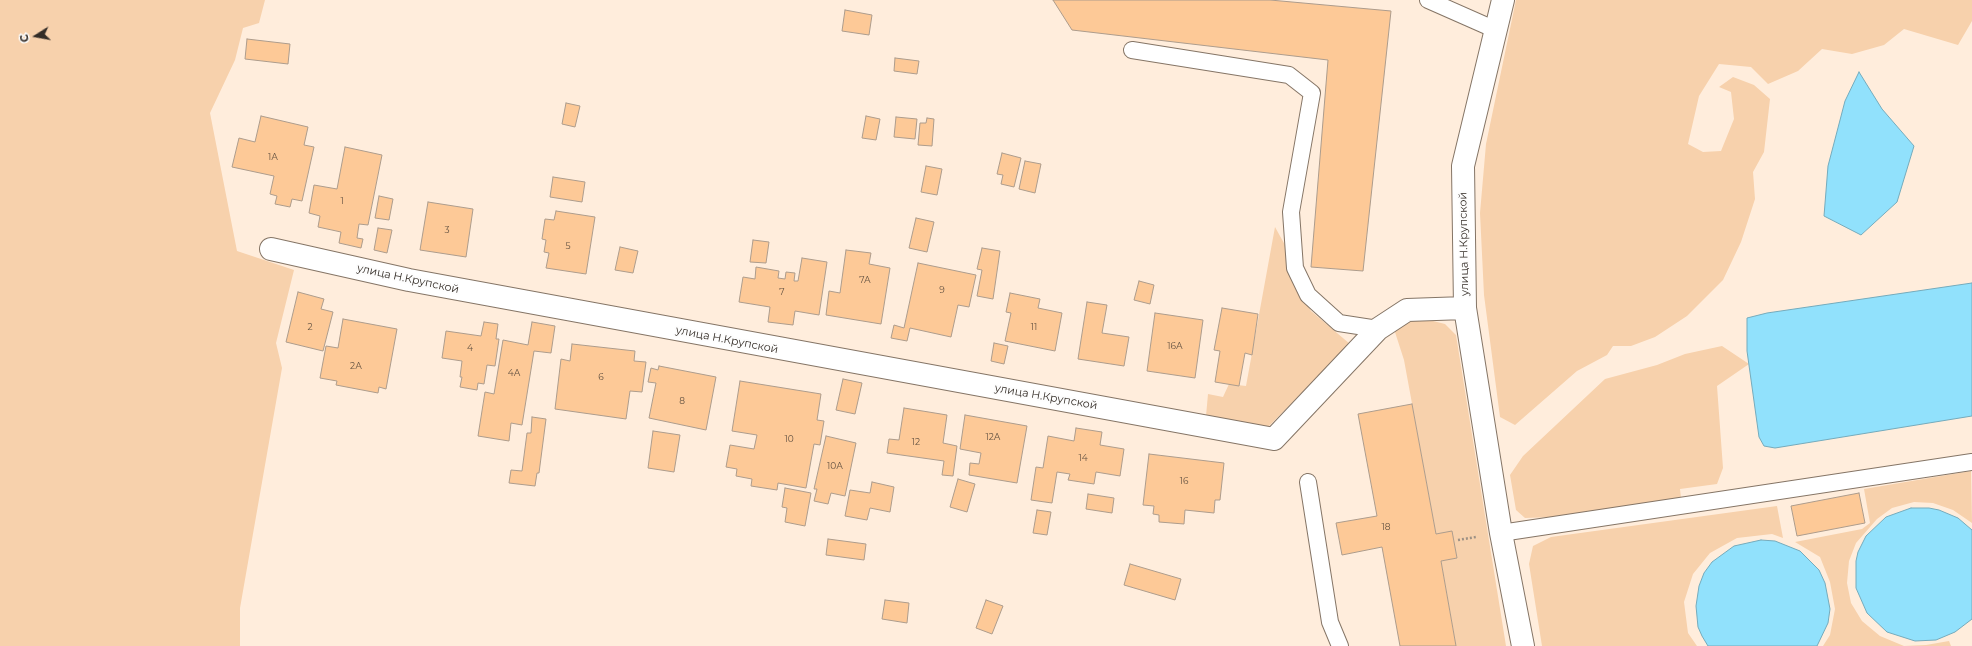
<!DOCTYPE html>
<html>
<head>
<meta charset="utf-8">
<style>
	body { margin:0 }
	#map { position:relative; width:1972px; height:646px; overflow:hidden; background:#ffeddc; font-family:Montserrat,sans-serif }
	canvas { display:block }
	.north { position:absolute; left:16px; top:16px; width:40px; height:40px; -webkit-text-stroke:3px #fdfdfd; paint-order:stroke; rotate:259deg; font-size:11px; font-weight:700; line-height:16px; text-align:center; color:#342d27 }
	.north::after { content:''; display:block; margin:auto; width:14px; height:18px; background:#342d27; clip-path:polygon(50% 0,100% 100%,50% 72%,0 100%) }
</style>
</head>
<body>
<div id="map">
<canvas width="1972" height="646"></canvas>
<div class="north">С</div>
</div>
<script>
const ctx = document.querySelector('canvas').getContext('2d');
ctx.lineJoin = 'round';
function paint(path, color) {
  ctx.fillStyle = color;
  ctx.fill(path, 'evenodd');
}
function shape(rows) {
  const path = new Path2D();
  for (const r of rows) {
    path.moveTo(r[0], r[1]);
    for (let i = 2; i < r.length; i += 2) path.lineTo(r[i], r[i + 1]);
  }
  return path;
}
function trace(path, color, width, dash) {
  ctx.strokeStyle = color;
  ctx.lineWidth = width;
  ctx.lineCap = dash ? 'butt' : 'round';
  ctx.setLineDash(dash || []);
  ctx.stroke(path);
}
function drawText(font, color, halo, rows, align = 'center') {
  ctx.font = font + ' Montserrat,sans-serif';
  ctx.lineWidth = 4;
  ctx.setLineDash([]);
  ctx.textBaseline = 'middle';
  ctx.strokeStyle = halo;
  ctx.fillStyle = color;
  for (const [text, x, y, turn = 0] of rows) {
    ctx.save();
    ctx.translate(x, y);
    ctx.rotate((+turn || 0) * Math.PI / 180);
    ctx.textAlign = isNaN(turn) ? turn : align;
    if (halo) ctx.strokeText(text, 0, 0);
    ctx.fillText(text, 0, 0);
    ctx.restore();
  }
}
paint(shape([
	[0,0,265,0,259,23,243,28,235,60,210,113,237,251,294,270,276,343,282,368,240,608,240,646,0,646],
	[1516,0,1972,0,1972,21,1958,45,1904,29,1884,45,1852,54,1822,49,1798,71,1768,84,1751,67,1719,64,1699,96,1688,144,1703,152,1721,151,1734,119,1731,92,1719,87,1733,77,1754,85,1770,99,1764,152,1753,172,1755,199,1741,242,1723,280,1687,316,1655,337,1631,346,1613,346,1607,355,1577,371,1515,425,1500,417,1484,295,1480,213,1486,144],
	[1275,227,1285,245,1294,283,1311,311,1350,344,1268,427,1206,416,1208,394,1223,397,1229,384,1246,386],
	[1417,317,1445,324,1456,335,1506,646,1456,646,1441,561,1457,558,1452,532,1436,534,1404,360,1394,329],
	[1722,346,1749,364,1717,386,1723,468,1717,484,1680,489,1681,498,1553,517,1525,518,1516,510,1510,475,1523,456,1605,379,1657,365,1685,354],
	[1971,471,1972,523,1953,510,1933,503,1914,502,1892,508,1877,519,1856,543,1849,561,1847,583,1851,603,1862,621,1880,636,1904,646,1926,645,1949,641,1951,646,1823,646,1830,635,1835,609,1830,582,1820,557,1795,542,1862,529,1870,523,1864,489],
	[1777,506,1783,538,1772,534,1737,538,1710,553,1693,574,1684,602,1688,633,1697,646,1542,646,1529,564,1533,546,1551,537]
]), '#f7d1ac');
const water = shape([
	[1859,72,1882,109,1914,146,1897,202,1861,235,1824,216,1828,166,1845,101,1859,72],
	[1972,283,1972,416,1775,448,1764,446,1759,437,1747,351,1747,318,1767,313,1972,283],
	[1911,508,1929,508,1939,510,1958,518,1972,530,1972,619,1955,632,1936,640,1915,641,1887,632,1867,613,1856,588,1856,561,1858,552,1866,536,1886,517,1911,508],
	[1761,540,1775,541,1800,551,1819,570,1825,583,1830,609,1828,623,1817,646,1708,646,1702,636,1698,627,1696,606,1699,586,1704,573,1712,562,1734,546,1761,540]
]);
paint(water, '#91e1fc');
trace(water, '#75abbc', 1);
const building = shape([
	[1053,0,1270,0,1391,11,1363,271,1311,267,1328,60,1072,30,1053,0],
	[845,10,872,15,869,35,842,31,845,10],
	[247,39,290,44,288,64,245,59,247,39],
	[895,58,919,61,917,74,894,71,895,58],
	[566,103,580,106,575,127,562,124,566,103],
	[261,116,308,127,304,145,314,147,302,201,292,199,290,207,275,204,277,196,270,194,274,176,232,167,239,138,255,142,261,116],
	[866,116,880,119,876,140,862,138,866,116],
	[896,117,917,119,915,139,894,137,896,117],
	[927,118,934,119,932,146,918,145,920,123,926,123,927,118],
	[345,147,382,155,368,225,359,224,357,238,363,239,361,248,339,243,341,232,318,227,320,216,309,213,314,185,337,189,345,147],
	[1002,153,1021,158,1014,187,1001,184,1003,175,997,174,1002,153],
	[1025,161,1041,164,1035,193,1019,189,1025,161],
	[926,166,942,169,937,195,921,192,926,166],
	[553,177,585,182,582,202,550,197,553,177],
	[379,196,393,199,389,220,375,218,379,196],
	[428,202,473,209,466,257,420,250,428,202],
	[556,211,595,217,586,274,546,268,549,253,544,252,546,240,542,239,545,219,554,220,556,211],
	[916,218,934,222,927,252,909,248,916,218],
	[378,228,392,230,387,253,374,250,378,228],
	[753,240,769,242,766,263,750,262,753,240],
	[620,247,638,251,633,273,615,270,620,247],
	[982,248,1000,251,993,299,977,296,982,270,977,269,982,248],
	[846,250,871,253,869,264,890,268,881,324,826,315,829,291,840,293,846,250],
	[802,258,827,262,819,315,795,311,793,325,768,322,770,307,739,302,743,277,755,279,756,267,779,271,778,278,785,279,786,272,795,273,794,281,798,281,802,258],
	[918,263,976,275,969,307,958,305,951,337,910,328,907,341,891,338,894,325,904,328,918,263],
	[1139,281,1154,285,1150,304,1134,300,1139,281],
	[298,292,324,299,321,309,333,312,323,351,286,342,298,292],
	[1010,293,1040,299,1038,308,1062,313,1055,351,1005,341,1011,313,1006,312,1010,293],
	[1087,302,1107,305,1102,333,1129,337,1124,366,1078,359,1087,302],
	[1222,308,1258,314,1252,355,1245,353,1239,386,1215,382,1220,351,1214,350,1222,308],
	[1155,313,1203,320,1195,378,1147,371,1155,313],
	[343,319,397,329,386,389,379,387,378,393,336,385,337,381,320,378,326,346,338,348,343,319],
	[484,322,498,324,496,339,499,339,495,366,487,365,484,384,478,383,477,390,460,387,462,377,460,377,462,361,442,358,446,331,481,336,484,322],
	[532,322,555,326,551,353,534,351,522,425,511,423,509,441,478,436,485,392,494,394,503,340,528,345,532,322],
	[994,343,1008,346,1004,364,991,361,994,343],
	[572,344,635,351,634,361,646,362,642,392,630,391,626,419,555,409,561,359,570,361,572,344],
	[659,366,716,377,706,430,649,418,656,383,648,382,651,368,658,370,659,366],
	[843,379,862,383,855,414,836,410,843,379],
	[740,381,821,394,817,420,824,421,820,445,814,444,806,488,778,483,777,490,751,486,752,479,736,476,737,469,726,467,730,445,754,449,757,435,732,431,740,381],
	[1412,404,1436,534,1452,531,1457,558,1441,561,1456,646,1400,646,1382,547,1342,555,1336,523,1377,516,1358,414,1412,404],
	[904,408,947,415,943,443,957,446,953,476,942,475,944,461,887,453,889,439,899,440,904,408],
	[965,415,1027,426,1017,483,969,475,970,463,979,464,981,453,960,449,965,415],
	[532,417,546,419,539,473,537,473,535,486,509,483,511,470,522,471,527,433,531,433,532,417],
	[1076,428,1102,432,1100,445,1124,449,1120,476,1096,472,1094,484,1068,480,1070,474,1057,472,1052,503,1031,500,1036,467,1043,468,1048,436,1074,441,1076,428],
	[653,431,680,435,674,472,648,468,653,431],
	[826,436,856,443,845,496,831,493,828,504,814,501,817,489,814,489,826,436],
	[1149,454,1224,463,1220,500,1215,500,1214,513,1185,510,1184,524,1159,522,1159,515,1153,514,1154,506,1143,505,1149,454],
	[958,479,975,484,967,512,950,507,958,479],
	[872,482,894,487,890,512,870,508,867,520,845,516,850,490,870,493,872,482],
	[785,488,811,493,805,526,785,522,787,508,782,507,785,488],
	[1859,493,1865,523,1797,536,1791,506,1859,493],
	[1088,494,1114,498,1112,513,1086,509,1088,494],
	[1037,510,1051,512,1047,535,1033,533,1037,510],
	[828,539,866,544,864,560,826,555,828,539],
	[1130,564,1181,579,1175,600,1124,585,1130,564],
	[885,600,909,603,907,623,882,619,885,600],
	[986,600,1003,606,992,634,976,628,986,600]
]);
paint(building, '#fdc997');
trace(building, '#ad9c8c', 1);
const lane = shape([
	[1428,0,1496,30],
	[1132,50,1289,75,1312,93,1291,212,1295,268,1308,295,1339,323,1378,329],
	[1308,482,1330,622,1340,646],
	[1501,533,1972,462]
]);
const street = shape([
	[271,249,409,280,1274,439,1378,329,1407,310,1465,308,1463,166,1503,0],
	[1465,308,1501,533,1523,646]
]);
trace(lane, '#857566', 18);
trace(street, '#857566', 24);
trace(shape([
	[1458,540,1476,537]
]), '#9d9185', 2.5, [2, 2]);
trace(lane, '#fff', 16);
trace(street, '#fff', 22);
drawText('9px', '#665443', null, [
	["1А",273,157],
	["1",342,201],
	["3",447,230],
	["5",568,246],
	["7А",865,280],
	["9",942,290],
	["7",782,292],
	["2",310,327],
	["11",1034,327],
	["16А",1175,346],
	["4",470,348],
	["2А",356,366],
	["4А",514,373],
	["6",601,377],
	["8",682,401],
	["12А",993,437],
	["10",789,439],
	["12",916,442],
	["14",1083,458],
	["10А",835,466],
	["16",1184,481],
	["18",1386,527]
]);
drawText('11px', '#342d27', '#fdfdfd', [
	["улица Н.Крупской",1464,244,-91],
	["улица Н.Крупской",408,279,12],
	["улица Н.Крупской",727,340,11],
	["улица Н.Крупской",1046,397,10]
]);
</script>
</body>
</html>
